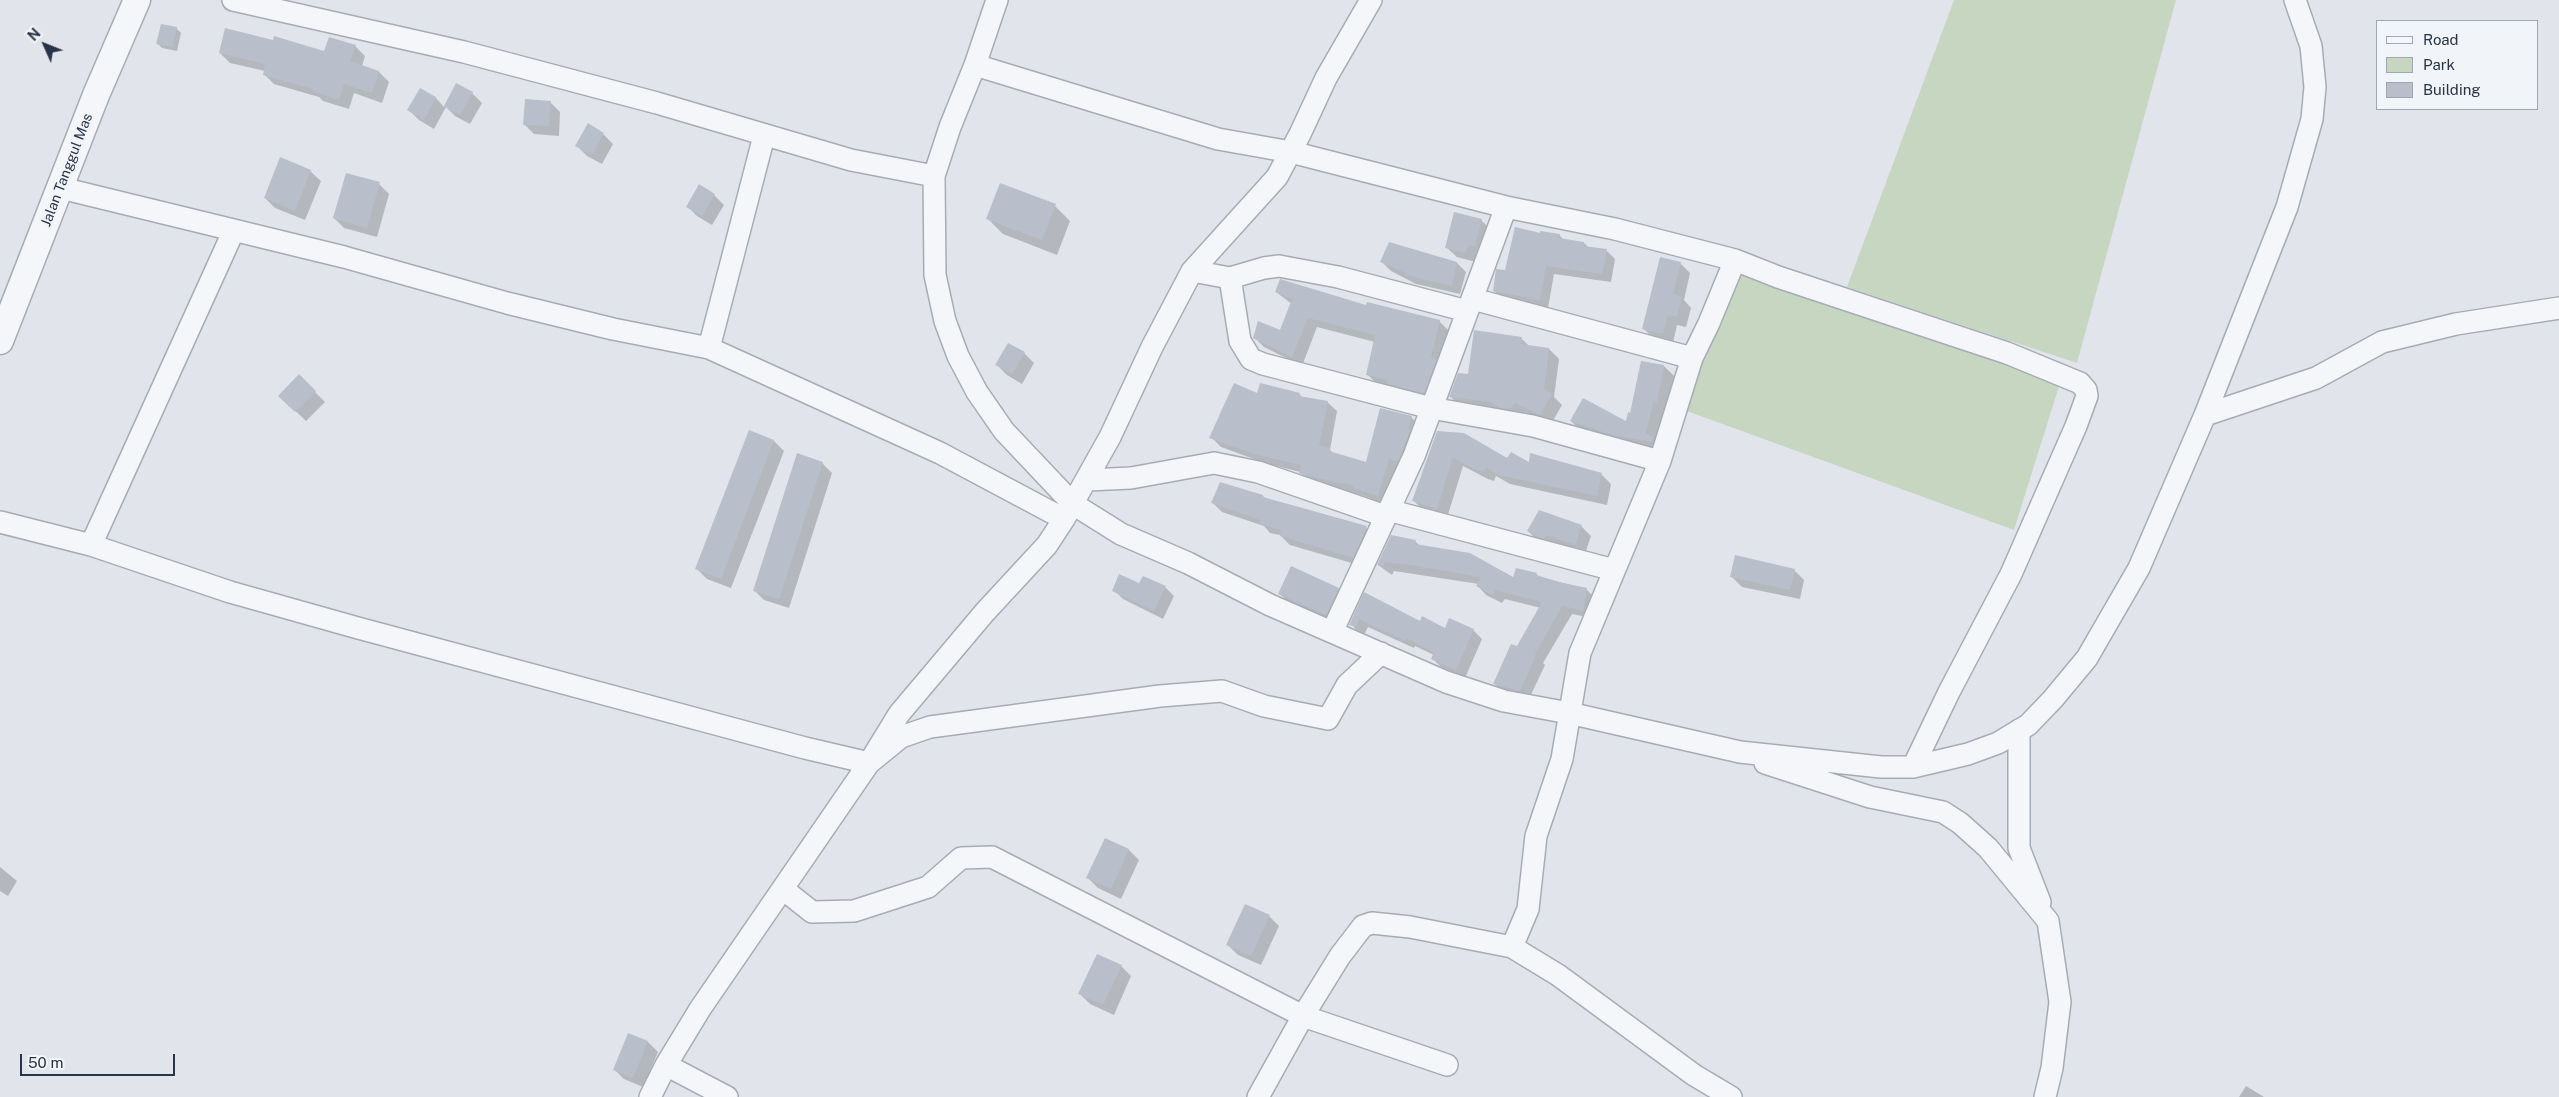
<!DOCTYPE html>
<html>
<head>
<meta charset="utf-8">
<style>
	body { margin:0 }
	#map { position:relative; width:2559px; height:1097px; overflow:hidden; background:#e1e5eb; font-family:"Public Sans",sans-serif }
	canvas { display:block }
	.legend { position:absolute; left:2376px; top:20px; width:162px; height:90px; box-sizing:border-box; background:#f1f4f8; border:1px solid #a1a7b0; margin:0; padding:6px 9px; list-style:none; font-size:15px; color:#283345 }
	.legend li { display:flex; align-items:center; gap:10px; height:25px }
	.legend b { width:25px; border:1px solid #a1a7b0 }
	.north { position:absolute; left:20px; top:20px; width:50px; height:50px; -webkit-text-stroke:4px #f1f4f8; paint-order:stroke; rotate:314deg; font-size:14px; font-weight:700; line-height:20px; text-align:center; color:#283345 }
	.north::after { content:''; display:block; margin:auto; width:18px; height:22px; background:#283345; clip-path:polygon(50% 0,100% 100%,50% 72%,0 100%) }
	.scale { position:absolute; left:20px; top:1054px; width:155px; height:22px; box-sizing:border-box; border:2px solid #283345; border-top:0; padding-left:6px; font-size:15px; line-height:18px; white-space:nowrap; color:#283345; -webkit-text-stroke:4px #f1f4f8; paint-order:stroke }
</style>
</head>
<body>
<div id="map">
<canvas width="2559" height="1097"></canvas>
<ul class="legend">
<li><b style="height:6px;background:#f4f6f9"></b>Road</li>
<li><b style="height:14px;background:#c7d6c1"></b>Park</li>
<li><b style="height:14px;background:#b8beca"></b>Building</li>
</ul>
<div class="north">N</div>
<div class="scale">50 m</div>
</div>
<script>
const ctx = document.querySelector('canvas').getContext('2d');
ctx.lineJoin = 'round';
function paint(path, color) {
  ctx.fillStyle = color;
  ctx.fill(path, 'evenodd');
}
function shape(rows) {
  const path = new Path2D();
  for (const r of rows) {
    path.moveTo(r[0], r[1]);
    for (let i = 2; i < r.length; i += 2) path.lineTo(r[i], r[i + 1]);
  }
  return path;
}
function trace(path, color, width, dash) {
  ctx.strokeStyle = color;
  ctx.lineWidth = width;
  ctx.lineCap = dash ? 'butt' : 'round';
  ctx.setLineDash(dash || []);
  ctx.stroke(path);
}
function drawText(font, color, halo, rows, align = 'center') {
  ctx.font = font + ' "Public Sans",sans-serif';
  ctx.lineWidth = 5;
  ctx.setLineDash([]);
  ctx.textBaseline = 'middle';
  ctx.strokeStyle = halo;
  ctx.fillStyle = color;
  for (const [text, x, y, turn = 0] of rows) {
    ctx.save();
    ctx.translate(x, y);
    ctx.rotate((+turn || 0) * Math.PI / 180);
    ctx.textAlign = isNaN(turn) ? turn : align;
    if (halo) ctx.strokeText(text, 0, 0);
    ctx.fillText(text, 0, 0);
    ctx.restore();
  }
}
paint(shape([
	[1954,0,2176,0,2077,363,1847,287],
	[1738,273,2060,383,2014,530,1684,410]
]), '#c7d6c1');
paint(shape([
	[176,28,181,33,177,51,162,48,158,44],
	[355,46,365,56,362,66,379,72,389,82,382,103,354,93,349,109,323,101,319,97,274,84,264,74,265,71,230,63,220,53,325,53],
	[457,85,472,93,482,103,470,124,455,116,446,107,434,129,419,120,409,110,420,90,436,98,444,107],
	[550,102,560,112,559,136,534,134,524,124],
	[603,134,613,144,602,164,587,156,577,146],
	[310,171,321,181,305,220,275,208,265,198],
	[379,184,389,194,377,237,344,228,334,218],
	[714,195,724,205,712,225,697,216,687,206],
	[1055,206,1070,221,1057,255,1003,234,988,219],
	[1481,220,1491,230,1476,262,1457,257,1446,247],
	[1541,235,1559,235,1564,240,1584,243,1589,248,1607,251,1615,259,1611,282,1554,274,1548,308,1503,300,1494,291],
	[1382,262,1457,263,1466,272,1460,294,1416,284,1391,271],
	[1680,263,1690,273,1684,300,1691,308,1686,327,1677,325,1673,343,1654,339,1644,329],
	[1276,292,1439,321,1449,331,1434,402,1377,384,1368,375,1375,342,1317,327,1302,366,1264,347,1254,337,1281,332,1292,304],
	[1521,338,1529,346,1549,349,1559,359,1554,397,1562,405,1551,424,1525,412,1521,419,1461,407,1451,397,1469,376],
	[1024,353,1034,363,1022,384,1007,375,997,365],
	[1664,366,1674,376,1666,413,1663,412,1656,442,1663,452,1581,431,1571,421,1626,423],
	[299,376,325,402,306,421,280,396],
	[1299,394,1303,398,1327,402,1337,411,1330,450,1334,454,1367,463,1411,417,1421,427,1387,505,1361,495,1310,482,1300,472,1265,463,1221,447,1211,437,1257,395],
	[750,432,774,441,784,451,731,588,707,579,697,569],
	[1438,432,1508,460,1601,474,1611,484,1607,505,1510,484,1496,476,1494,481,1488,479,1463,466,1447,518,1424,511,1414,501],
	[822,463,832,473,789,608,764,600,754,590],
	[1263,496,1266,499,1366,528,1375,536,1362,566,1290,545,1280,535,1270,533,1264,526,1222,512,1213,503],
	[1581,526,1591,536,1585,554,1538,541,1528,531],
	[1415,541,1420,546,1514,579,1536,574,1540,577,1586,589,1595,598,1592,618,1572,614,1543,663,1545,665,1529,699,1504,693,1495,684,1541,608,1505,599,1502,603,1486,595,1478,586,1479,584,1394,571,1392,575,1378,565],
	[1794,570,1804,580,1800,599,1742,587,1732,577],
	[1140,584,1165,587,1174,596,1163,619,1123,599,1114,590],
	[1338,589,1348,599,1337,624,1289,603,1279,593],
	[1365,594,1420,622,1445,629,1450,620,1473,630,1482,639,1465,678,1441,667,1432,658,1434,655,1415,646,1414,648,1368,627,1364,635,1359,633,1351,624],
	[1105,839,1129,850,1139,860,1121,899,1098,888,1088,878],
	[0,867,17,881,8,896,0,891],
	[1269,916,1279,926,1261,965,1238,955,1228,945],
	[1121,966,1131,976,1114,1015,1090,1004,1080,994],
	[629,1034,648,1042,658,1052,643,1087,624,1079,614,1069],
	[2246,1086,2264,1097,2239,1097]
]), '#0003');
paint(shape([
	[161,24,177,27,173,47,156,44],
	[225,28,273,40,274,36,324,51,329,37,356,45,350,61,379,71,372,93,344,84,339,100,312,91,313,89,263,75,265,64,219,53],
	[456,83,473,92,460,115,444,106],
	[420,88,436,97,424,120,407,110],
	[525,99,551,101,549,126,523,125],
	[588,123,604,133,592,155,575,146],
	[280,157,311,170,295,211,264,198],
	[346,173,380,182,367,228,333,218],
	[1000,183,1056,204,1042,240,986,219],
	[699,184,715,194,702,216,686,207],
	[1454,212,1482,219,1475,246,1468,245,1466,253,1445,248],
	[1515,227,1540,233,1540,231,1560,234,1559,238,1584,242,1584,246,1607,249,1602,274,1546,266,1540,300,1493,291,1496,269,1505,270],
	[1389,242,1457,262,1452,286,1405,275,1406,273,1380,262],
	[1660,257,1681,262,1673,294,1682,297,1677,317,1668,315,1663,334,1642,329],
	[1280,279,1366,305,1367,302,1440,320,1431,357,1437,359,1424,393,1387,384,1388,380,1366,375,1375,335,1308,318,1292,357,1253,338,1258,321,1280,330,1292,299,1275,292],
	[1474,330,1522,337,1521,344,1549,348,1544,389,1552,394,1540,415,1515,403,1511,409,1500,408,1491,402,1449,397,1458,373,1468,374],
	[1008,343,1025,352,1012,374,995,365],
	[1641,361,1664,365,1657,403,1653,403,1646,433,1654,438,1653,442,1612,435,1570,421,1583,398,1626,421,1628,412,1630,413],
	[299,374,316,391,295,412,278,396],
	[1234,383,1257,393,1260,383,1300,393,1299,396,1328,401,1319,445,1330,448,1329,451,1366,462,1380,408,1412,416,1408,429,1411,429,1398,461,1389,459,1378,496,1353,488,1354,486,1304,475,1299,473,1301,465,1254,454,1209,438],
	[749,430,774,440,721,579,695,569],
	[1437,431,1464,433,1507,458,1511,452,1529,462,1530,453,1602,473,1597,496,1499,475,1486,467,1484,471,1476,470,1453,457,1437,509,1412,501],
	[797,453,823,462,779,599,753,591],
	[1220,482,1263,495,1263,497,1367,526,1365,531,1353,558,1280,536,1281,530,1259,524,1260,520,1211,503],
	[1539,510,1582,525,1575,545,1546,535,1544,539,1536,536,1527,531],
	[1391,535,1416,540,1415,544,1470,553,1513,577,1516,568,1537,573,1536,575,1559,582,1587,588,1583,610,1562,606,1535,654,1536,655,1520,691,1493,684,1511,644,1517,646,1542,602,1495,590,1493,595,1476,586,1481,577,1411,565,1385,562,1383,567,1377,565],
	[1735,555,1795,569,1790,590,1730,577],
	[1291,566,1339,588,1326,615,1278,594],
	[1119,574,1139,583,1143,576,1166,586,1154,611,1112,591],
	[1364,592,1420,621,1422,616,1445,628,1449,618,1474,629,1456,670,1431,659,1434,652,1406,638,1405,641,1359,619,1356,627,1349,625],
	[1105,838,1129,849,1111,889,1086,878],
	[1245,904,1270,915,1251,956,1226,945],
	[1097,954,1122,965,1103,1005,1078,994],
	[628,1033,648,1041,633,1078,613,1070]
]), '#b8beca');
const minor = shape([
	[233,0,464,52,657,103,851,160,934,176],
	[997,0,975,65,950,127,934,176,935,275,945,321,958,356,977,392,1004,431,1073,504,1121,534,1188,563,1270,605,1446,682,1504,701,1569,713,1740,752,1881,767,1913,767,1968,754,1998,743,2028,725,2053,699,2087,658,2139,568,2205,415,2287,207,2312,119,2315,87,2311,46,2295,0],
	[975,65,1218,139,1291,152,1506,207,1615,229,1735,260,1778,277,2007,353,2080,383,2086,390,2087,396,2076,426,2011,574,1949,692,1913,767],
	[61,188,344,257,507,303,613,329,709,348,940,453,1064,519],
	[1192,271,1230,278,1240,341,1251,359,1263,364,1431,408,1533,426,1660,461],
	[1230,278,1264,268,1279,266,1338,277,1467,311],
	[1473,299,1692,358],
	[709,348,764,136],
	[2205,415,2316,378,2382,342,2456,324,2559,308],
	[1088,480,1131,478,1214,463,1258,472,1385,516],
	[1388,510,1614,570],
	[0,522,91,545,230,592,358,628,805,748,869,763,901,737,930,727,1160,696,1222,691,1264,706,1328,719,1347,685,1381,653],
	[91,545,234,230],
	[1332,632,1414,456,1506,207],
	[2019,730,2019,848,2040,902],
	[1765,763,1870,797,1943,812,1960,823,1988,848,2048,921,2060,1002,2052,1068,2045,1097],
	[783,889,812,912,854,911,928,887,961,858,992,857,1303,1016,1447,1065],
	[1512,947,1558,975,1694,1075,1731,1097],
	[666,1065,727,1097],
	[650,1097,666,1065,700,1009,869,763,899,714,985,612,1047,545,1064,519,1110,437,1152,347,1192,271,1277,177,1300,134,1326,78,1371,0],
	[1258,1097,1303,1016,1340,956,1363,926,1372,923,1410,927,1512,947,1528,909,1536,836,1562,759,1580,653,1660,461,1692,358,1709,323,1735,260]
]);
const tertiary = shape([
	[0,341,96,95,137,0]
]);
trace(minor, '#a6acb6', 24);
trace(tertiary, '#a6acb6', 29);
trace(minor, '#f4f6f9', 21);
trace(tertiary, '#f4f6f9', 26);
drawText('14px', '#283345', '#f1f4f8', [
	["Jalan Tanggul Mas",67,170,-69]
]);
</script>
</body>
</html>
